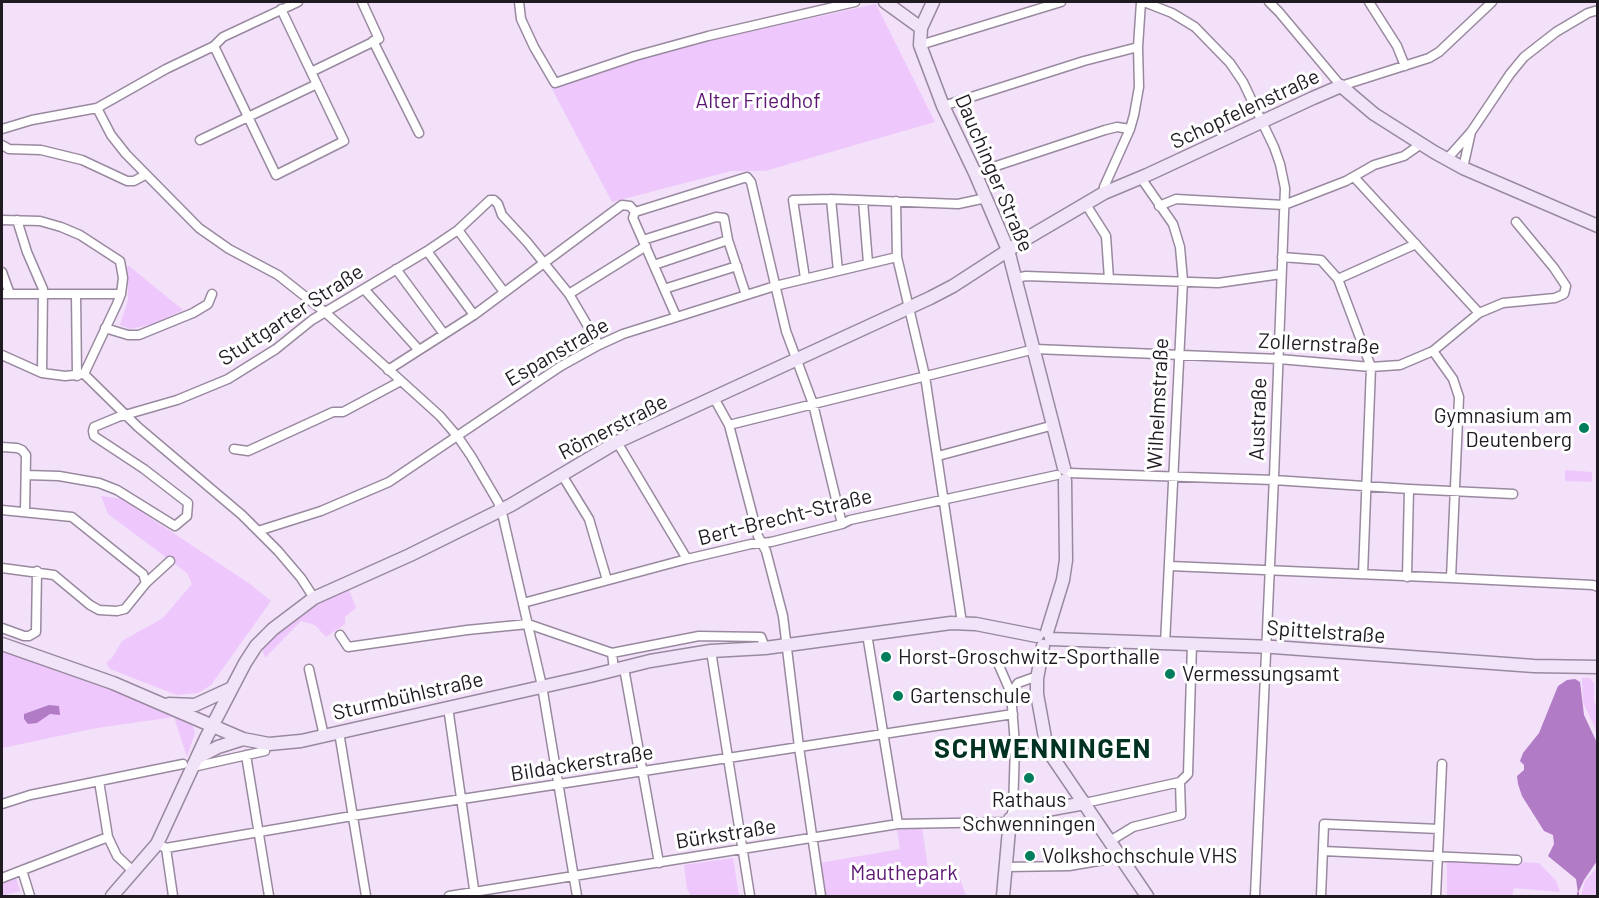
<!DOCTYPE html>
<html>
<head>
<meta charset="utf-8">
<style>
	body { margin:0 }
	#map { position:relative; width:1599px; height:898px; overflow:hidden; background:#f2e1f9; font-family:Barlow,sans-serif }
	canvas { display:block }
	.frame { position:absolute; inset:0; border:3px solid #201a23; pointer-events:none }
</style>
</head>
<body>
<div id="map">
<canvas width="1599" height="898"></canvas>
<div class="frame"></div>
</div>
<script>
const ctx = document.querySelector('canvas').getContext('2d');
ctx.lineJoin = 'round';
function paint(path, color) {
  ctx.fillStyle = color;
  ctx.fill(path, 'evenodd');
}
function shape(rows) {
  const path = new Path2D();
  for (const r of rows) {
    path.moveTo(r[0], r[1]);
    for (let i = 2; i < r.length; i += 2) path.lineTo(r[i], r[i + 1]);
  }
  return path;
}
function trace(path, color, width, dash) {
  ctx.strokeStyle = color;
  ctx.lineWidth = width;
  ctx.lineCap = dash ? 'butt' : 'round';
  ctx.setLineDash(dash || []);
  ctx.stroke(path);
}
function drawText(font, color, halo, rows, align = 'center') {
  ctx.font = font + ' Barlow,sans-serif';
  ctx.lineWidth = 6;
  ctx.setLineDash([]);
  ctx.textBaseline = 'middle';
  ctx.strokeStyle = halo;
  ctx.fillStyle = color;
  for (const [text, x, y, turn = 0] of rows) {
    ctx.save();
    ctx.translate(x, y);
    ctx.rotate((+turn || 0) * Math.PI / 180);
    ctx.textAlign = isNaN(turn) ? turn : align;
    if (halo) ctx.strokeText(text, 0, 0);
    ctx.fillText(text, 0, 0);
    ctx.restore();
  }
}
paint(shape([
	[876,4,935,122,765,171,731,171,612,202,552,89,631,61,712,40],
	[129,266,183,310,153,324,130,329,120,325,128,300,128,284,125,267],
	[1565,470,1592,472,1592,482,1565,481],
	[101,496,122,499,250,584,271,601,211,685,198,693,177,695,110,669,106,663,112,658,122,641,163,618,192,584,187,573,108,514],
	[348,587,356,608,345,617,345,624,326,637,315,625,301,621,265,658,262,649,296,616],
	[2,648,155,705,163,711,192,724,195,733,187,757,174,717,97,728,2,748],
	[1582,678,1590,678,1594,683,1594,699,1597,711,1597,733,1583,702],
	[922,827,929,876,959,876,966,896,825,896,820,863,900,849,897,830],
	[733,858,739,895,691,896,687,889,684,865],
	[1447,858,1539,863,1556,881,1560,892,1514,888,1512,896,1447,896],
	[1597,868,1597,896,1581,896,1585,881],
	[15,875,20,891,2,896,2,880]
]), '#eec7fd');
paint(shape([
	[1575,679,1580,682,1584,715,1598,745,1597,861,1584,880,1578,893,1576,879,1548,856,1554,844,1553,835,1544,831,1522,796,1518,784,1517,776,1524,770,1524,765,1520,761,1523,753,1539,733,1558,686,1567,680],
	[49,705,59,706,60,715,50,714,37,723,28,724,24,719,24,714]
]), '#b27bc6');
trace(shape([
	[1578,893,1578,896]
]), '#b27bc6', 2);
const street = shape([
	[519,2,521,19,534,47,555,83,635,56,708,36,855,2],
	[1144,2,1172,13,1195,27,1230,63,1243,82,1274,147,1280,164,1285,188,1274,477,1255,896],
	[1269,2,1279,12,1341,86,1429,58,1439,52,1492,2],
	[1369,2,1397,46,1405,66],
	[373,41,419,133],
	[920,45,1061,2],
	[214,46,276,175,344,141,281,9],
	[311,72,379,39,362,2],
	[943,106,1084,61,1138,47],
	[97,108,111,135,126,154,199,228,229,249,278,275,326,313,440,416,458,437,471,456,498,502,503,517,542,686,577,896],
	[2,129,32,120,97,108,166,69,214,46,223,37,298,2],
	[200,140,317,84],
	[2,145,9,149,41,150,82,160,127,181,134,181,145,175],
	[1447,159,1471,132,1510,74,1524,57,1556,32,1588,13,1598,10],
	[1463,168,1471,132],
	[975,173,1105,130,1117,127,1130,129],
	[1354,177,1479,313],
	[1141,178,1173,224,1180,247,1183,281,1165,644],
	[1104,193,1104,187,1130,129,1134,115,1139,87,1138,47,1141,2],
	[831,199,838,271],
	[863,201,868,263],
	[896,201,897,257,925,376,962,623],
	[1085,203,1106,236,1109,279],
	[1159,206,1176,199,1284,205,1346,181,1374,165,1404,156,1421,144],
	[2,220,40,221,61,227,80,235,120,261,123,278,121,294,117,304,84,374,65,376,42,373,2,355],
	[17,220,27,252,43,289,42,373],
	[458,230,504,292],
	[643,240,716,217,724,218,728,240,746,295],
	[427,251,474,315],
	[1282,257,1321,260,1338,279,1371,367,1363,574],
	[654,265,728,240],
	[396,269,444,334],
	[2,272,10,294],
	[805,278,793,200,831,199,958,204,986,198],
	[1016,278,1026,276,1218,283,1281,274],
	[1338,279,1416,244],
	[364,289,418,349],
	[664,289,737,266],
	[2,294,121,294],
	[76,294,77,376],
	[569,294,646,246],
	[676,316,633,218,635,212,747,177,751,182,786,331,813,404,842,524],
	[105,328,128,335,139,335,193,313,208,304,212,294],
	[1433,351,1453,379,1459,397,1451,578],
	[388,370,474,315,622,205,630,206,635,212],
	[84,374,138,427,242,515,278,551,301,578,314,598],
	[714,398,729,425,758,536,766,551,783,616,799,747,821,896],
	[729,425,1035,349,1279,359,1371,367,1400,365,1433,351,1479,313,1503,303,1555,298,1564,294,1566,286,1554,268,1516,222],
	[617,442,687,559],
	[2,447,17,448,22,450,26,455,25,512],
	[234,449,248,451,333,412,343,412,401,381],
	[938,456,1054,425],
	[1069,473,1274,480,1409,489,1513,494],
	[26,475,59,476,99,483,117,490,175,526,187,516,188,503,144,469,94,436,93,431,94,427,118,417,177,400,228,379,276,349,312,320,427,251,458,230,490,200,494,200,498,204,502,215,527,242,569,294,599,345],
	[562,475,589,519,607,580],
	[2,510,72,517,143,574,146,583,125,609,117,611,99,610,90,605,54,575,2,568],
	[258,531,321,511,389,482,561,366,599,345,623,334,775,286,897,257],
	[1170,566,1451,578,1593,585,1598,587],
	[1407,577,1409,489],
	[146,583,170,561],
	[523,603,687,559,751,544,771,542,842,524,850,520,1057,475],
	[2,628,24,636,29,636,36,632,37,571],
	[867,634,898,824],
	[340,635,348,647,467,630,528,624,612,653],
	[711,651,750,896],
	[997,661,1011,693],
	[624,668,659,863],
	[309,669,324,736],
	[614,670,612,653,699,636,761,637,765,648],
	[448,707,475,896],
	[339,732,366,896],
	[1015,742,1041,745,1047,749],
	[246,755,269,896],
	[193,767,265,751],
	[99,781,108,837,117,856,134,872],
	[1085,803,1180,782,1188,774,1192,644],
	[2,804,30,795,183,764],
	[1110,841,1133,827,1181,815,1180,782],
	[157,844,166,848,352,816,1013,714],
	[166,848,173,896],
	[1323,851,1517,860],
	[1007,867,1069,866,1110,859,1118,853],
	[22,870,30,896],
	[2,878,108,837],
	[449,896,898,824,1005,822,1010,819,1013,810,1015,745,1011,693,1018,683,1032,678,1037,679],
	[1321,896,1324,824,1439,829],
	[1436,896,1442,764]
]);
const secondary = shape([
	[885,2,921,28],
	[933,2,921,28,920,45,943,106,975,173,1008,250,1064,468],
	[1047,632,1063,580,1066,560,1065,480],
	[1051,639,1273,647,1534,666,1598,667],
	[2,644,113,683,243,739,269,744,301,741,590,676,650,661,711,651,765,648,951,623,976,624,1037,636],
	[1043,646,1037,679,1037,694,1047,749,1147,896],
	[169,704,195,705,232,688],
	[197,758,218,747,243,739],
	[112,896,157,844,206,738,245,663,256,646,273,629,314,598,410,555,511,505,617,442,930,298,953,286,1024,240,1104,193,1147,175,1313,98,1341,86,1374,114,1434,152,1463,168,1598,226],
	[1003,896,1010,819,1019,815,1085,803]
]);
trace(street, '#99899f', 11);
trace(secondary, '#99899f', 15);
trace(street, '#fff', 8);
trace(secondary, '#f2e4f8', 12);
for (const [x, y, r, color] of [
	[1584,428,6,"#007d5c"],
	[886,657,6,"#007d5c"],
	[1170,674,6,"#007d5c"],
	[898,696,6,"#007d5c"],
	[1029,778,6,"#007d5c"],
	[1030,856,6,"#007d5c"]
]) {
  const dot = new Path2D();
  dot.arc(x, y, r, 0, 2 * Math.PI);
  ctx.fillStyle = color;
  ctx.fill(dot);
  trace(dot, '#fff', 2);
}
drawText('21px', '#5d1773', '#fff', [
	["Alter Friedhof",758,101],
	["Mauthepark",904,873]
]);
drawText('21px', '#201a23', '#fff', [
	["Schopfelenstraße",1245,109,-25],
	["Dauchinger Straße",994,173,67],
	["Stuttgarter Straße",291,315,-33],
	["Zollernstraße",1319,344,3],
	["Espanstraße",557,352,-30],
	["Wilhelmstraße",1158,404,-87],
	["Austraße",1258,419,-88],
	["Römerstraße",613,427,-27],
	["Bert-Brecht-Straße",785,517,-14],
	["Spittelstraße",1326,632,4],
	["Sturmbühlstraße",408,696,-13],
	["Bildackerstraße",582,763,-9],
	["Bürkstraße",726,834,-9]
]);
drawText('21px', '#201a23', '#fff', [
	["Gymnasium am",1572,416,"right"],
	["Deutenberg",1572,440,"right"],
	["Horst-Groschwitz-Sporthalle",898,657],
	["Vermessungsamt",1182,674],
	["Gartenschule",910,696],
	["Rathaus",1029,800,"center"],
	["Schwenningen",1029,824,"center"],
	["Volkshochschule VHS",1042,856]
], 'left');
ctx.letterSpacing = '1.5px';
drawText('bold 27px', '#003223', '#fff', [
	["SCHWENNINGEN",1043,749]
]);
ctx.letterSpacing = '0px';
</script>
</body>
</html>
